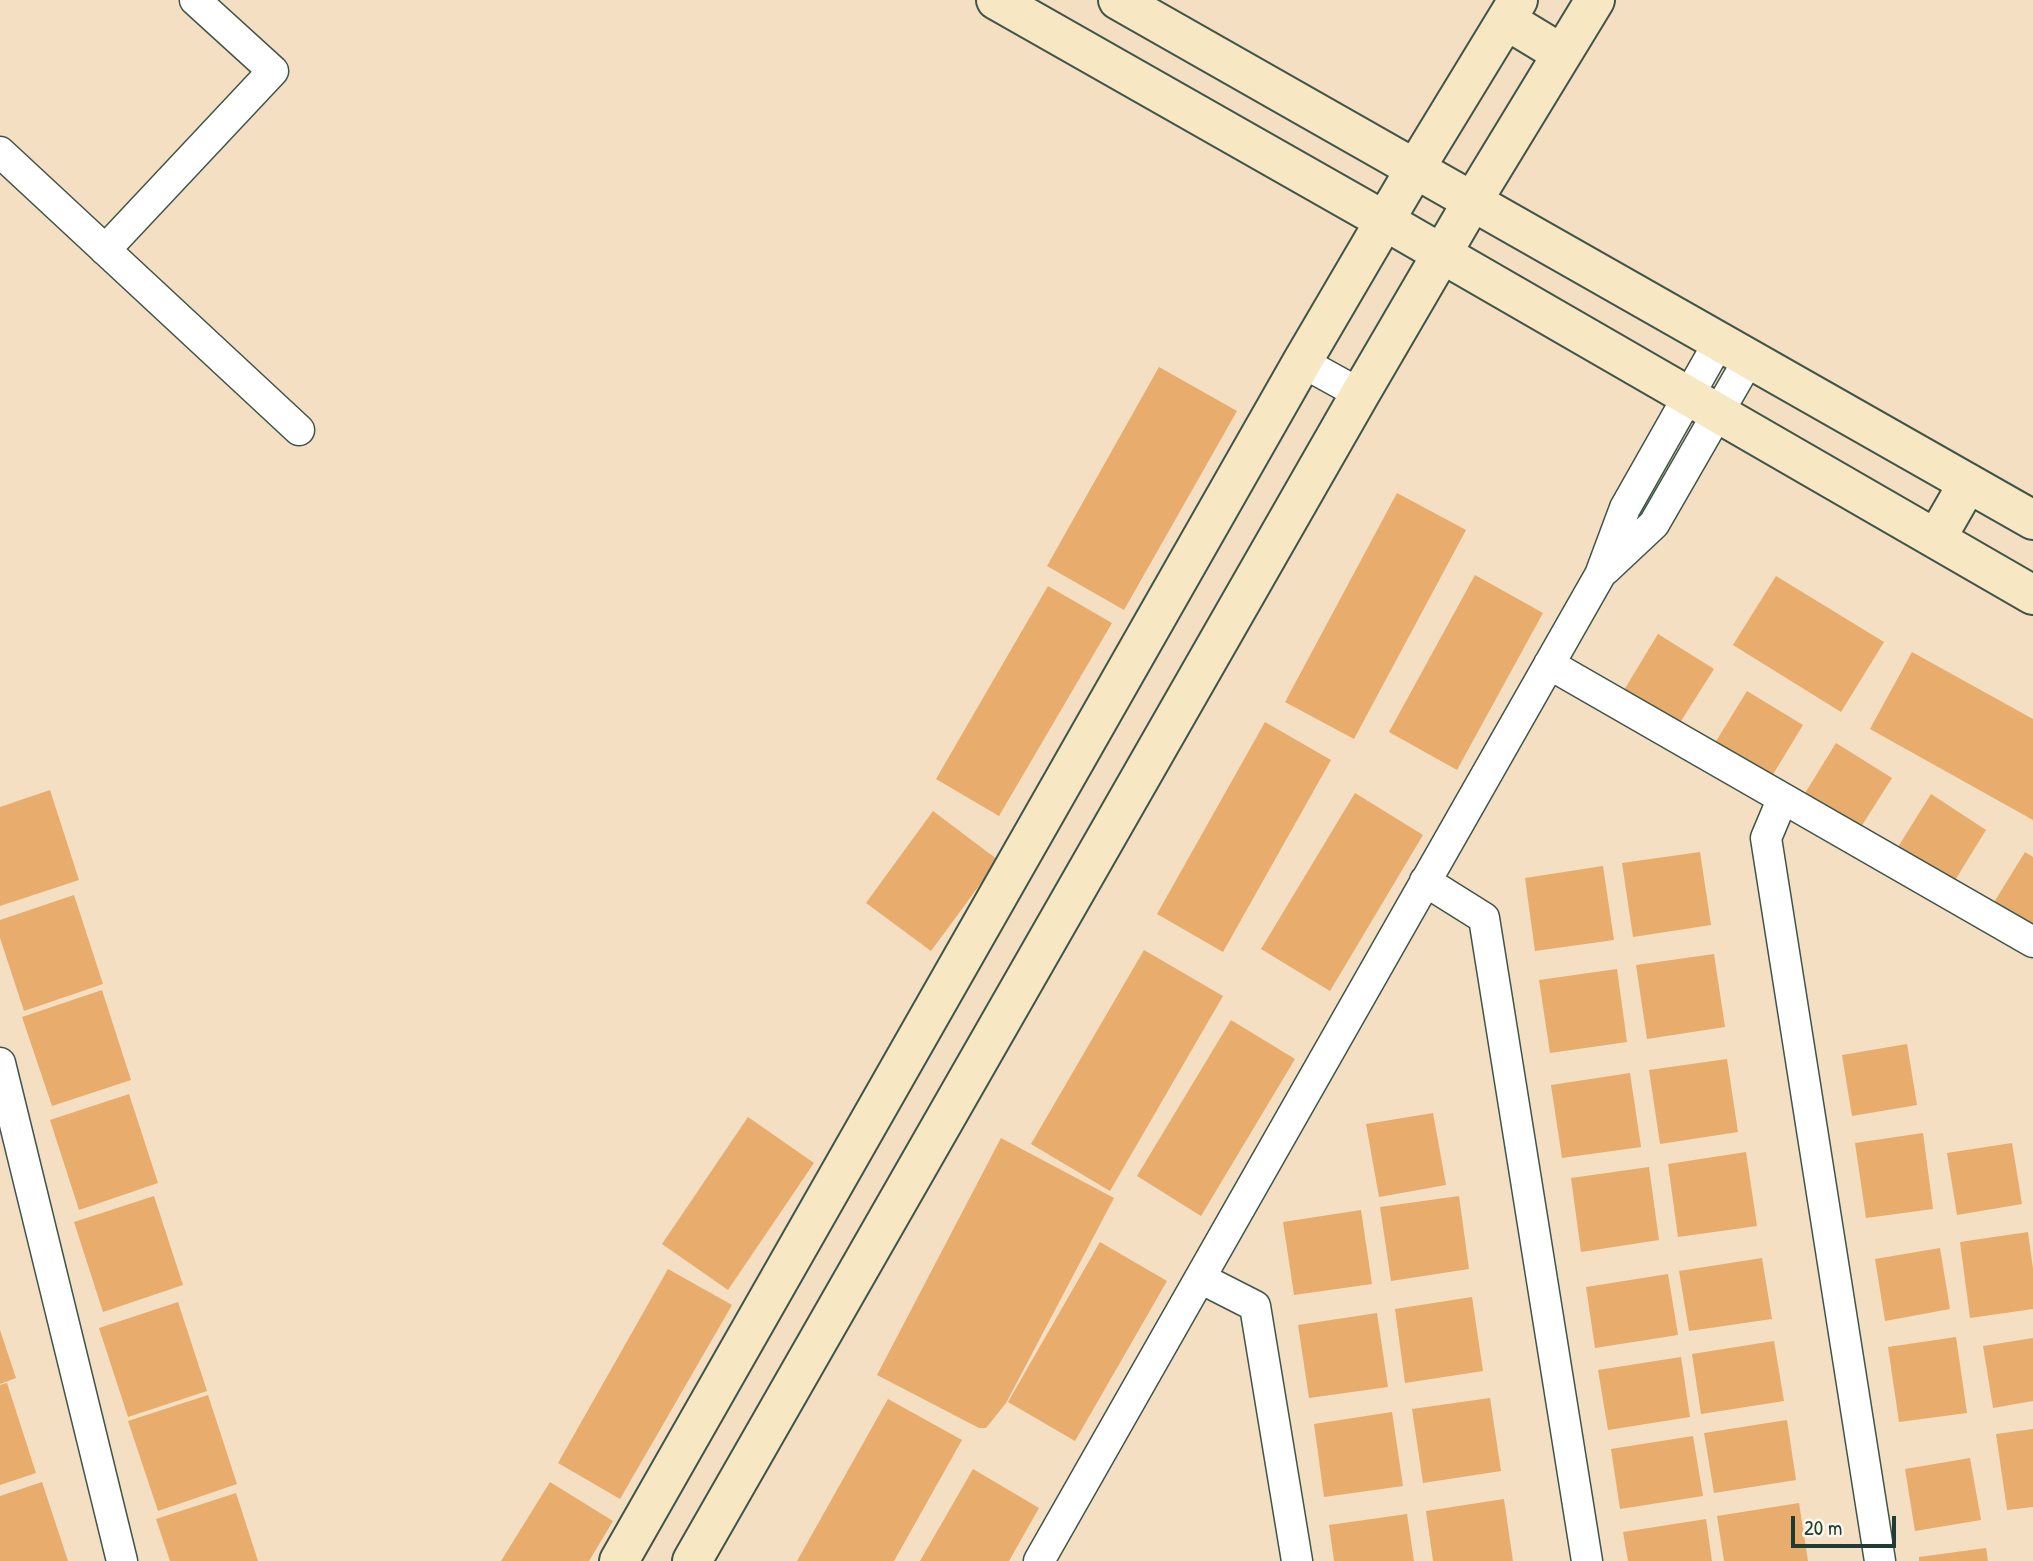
<!DOCTYPE html>
<html>
<head>
<meta charset="utf-8">
<style>
	body { margin:0 }
	#map { position:relative; width:2033px; height:1561px; overflow:hidden; background:#f4dfc3; font-family:"Patrick Hand",sans-serif }
	canvas { display:block }
	.scale { position:absolute; left:1791px; top:1516px; width:105px; height:32px; box-sizing:border-box; border:4px solid #1f3d34; border-top:0; padding-left:9px; font-size:21px; line-height:24px; white-space:nowrap; color:#1f3d34; -webkit-text-stroke:5px #fbf7ec; paint-order:stroke }
</style>
</head>
<body>
<div id="map">
<canvas width="2033" height="1561"></canvas>
<div class="scale">20 m</div>
</div>
<script>
const ctx = document.querySelector('canvas').getContext('2d');
ctx.lineJoin = 'round';
function paint(path, color) {
  ctx.fillStyle = color;
  ctx.fill(path, 'evenodd');
}
function shape(rows) {
  const path = new Path2D();
  for (const r of rows) {
    path.moveTo(r[0], r[1]);
    for (let i = 2; i < r.length; i += 2) path.lineTo(r[i], r[i + 1]);
  }
  return path;
}
function trace(path, color, width, dash) {
  ctx.strokeStyle = color;
  ctx.lineWidth = width;
  ctx.lineCap = dash ? 'butt' : 'round';
  ctx.setLineDash(dash || []);
  ctx.stroke(path);
}
paint(shape([
	[1159,367,1237,411,1124,610,1047,566],
	[1397,493,1466,530,1354,739,1285,702],
	[1475,575,1543,613,1457,770,1389,732],
	[1776,576,1884,642,1841,712,1733,645],
	[1048,586,1112,623,999,816,936,779],
	[1658,634,1714,669,1676,729,1621,695],
	[1912,652,2033,719,2033,820,1870,729],
	[1747,691,1803,725,1766,786,1710,751],
	[1265,722,1331,760,1223,952,1157,914],
	[1836,743,1892,778,1854,838,1799,803],
	[50,790,79,880,0,906,0,807],
	[1355,793,1423,835,1330,991,1261,949],
	[1931,794,1986,830,1949,890,1893,855],
	[933,811,998,860,931,951,866,903],
	[1700,852,1711,925,1633,937,1622,863],
	[2025,852,2033,857,2033,940,1988,912],
	[1603,866,1614,940,1535,951,1525,878],
	[74,895,103,984,24,1011,0,938,0,920],
	[1144,950,1223,996,1110,1191,1031,1144],
	[1714,954,1725,1027,1647,1039,1636,965],
	[1617,969,1627,1042,1550,1053,1539,980],
	[102,990,131,1080,52,1106,22,1017],
	[1231,1020,1295,1059,1201,1216,1137,1176],
	[1907,1044,1917,1105,1852,1116,1842,1055],
	[1727,1059,1738,1132,1660,1144,1649,1070],
	[1630,1073,1641,1147,1562,1158,1551,1085],
	[129,1094,158,1183,79,1210,50,1120],
	[1433,1113,1446,1185,1379,1197,1366,1124],
	[748,1117,814,1163,728,1290,662,1244],
	[1923,1133,1933,1209,1866,1218,1855,1143],
	[1001,1138,1114,1198,1006,1403,986,1428,979,1428,877,1375],
	[2012,1143,2022,1204,1957,1215,1947,1153],
	[1746,1152,1757,1226,1678,1237,1668,1164],
	[1649,1167,1659,1240,1581,1252,1571,1178],
	[154,1196,183,1285,103,1312,74,1222],
	[1459,1196,1469,1269,1391,1281,1380,1207],
	[1361,1210,1372,1284,1294,1295,1283,1222],
	[2028,1232,2033,1269,2033,1309,1970,1318,1960,1242],
	[1100,1242,1167,1281,1075,1441,1008,1402],
	[1940,1248,1950,1309,1885,1321,1875,1259],
	[1762,1258,1772,1319,1689,1331,1679,1271],
	[668,1269,732,1305,620,1499,558,1463],
	[1668,1274,1678,1335,1595,1348,1586,1287],
	[1472,1297,1483,1371,1405,1383,1395,1309],
	[178,1302,207,1391,128,1417,99,1328],
	[1377,1313,1388,1387,1309,1398,1298,1325],
	[0,1330,16,1378,0,1384],
	[1956,1337,1967,1413,1899,1422,1888,1347],
	[2033,1338,2033,1401,1993,1408,1983,1346],
	[1774,1341,1784,1401,1701,1414,1692,1354],
	[1681,1357,1690,1417,1608,1430,1598,1370],
	[7,1383,36,1473,0,1485,0,1385],
	[208,1395,237,1484,158,1511,128,1421],
	[1490,1398,1501,1471,1423,1483,1412,1409],
	[888,1399,962,1440,894,1561,797,1561],
	[1392,1412,1403,1486,1324,1497,1314,1424],
	[1787,1420,1796,1480,1714,1493,1704,1433],
	[2033,1429,2033,1507,2007,1510,1996,1434],
	[1693,1436,1703,1496,1620,1509,1611,1449],
	[1970,1458,1981,1520,1915,1531,1905,1469],
	[973,1469,1039,1508,1009,1561,920,1561],
	[42,1482,68,1561,0,1561,0,1496],
	[550,1482,613,1521,589,1561,501,1561],
	[236,1493,258,1561,170,1561,156,1519],
	[1504,1499,1513,1561,1433,1561,1426,1511],
	[1799,1503,1808,1561,1724,1561,1717,1516],
	[1407,1514,1414,1561,1334,1561,1329,1525],
	[1706,1519,1712,1561,1628,1561,1623,1532],
	[1986,1548,1988,1561,1919,1561,1919,1557]
]), '#e8ac6c');
const street = shape([
	[0,152,299,430],
	[105,250,273,71,195,0],
	[1302,362,1360,394],
	[1605,570,1654,524,1749,359],
	[1549,664,2033,942],
	[1782,800,1766,838,1880,1561],
	[1425,881,1484,918,1587,1561],
	[0,1063,122,1561],
	[1200,1278,1255,1306,1297,1561],
	[1039,1561,1600,575,1625,508,1719,342]
]);
const secondary = shape([
	[996,0,1385,221,2033,595],
	[1118,0,2033,520],
	[1506,20,1562,54],
	[1936,539,1968,483],
	[619,1561,1302,362,1415,169,1518,0],
	[692,1561,1360,394,1472,202,1595,0]
]);
trace(street, '#3f5549', 33);
trace(secondary, '#3f5549', 42);
trace(street, '#fff', 30);
trace(secondary, '#f7e8c3', 38);
</script>
</body>
</html>
